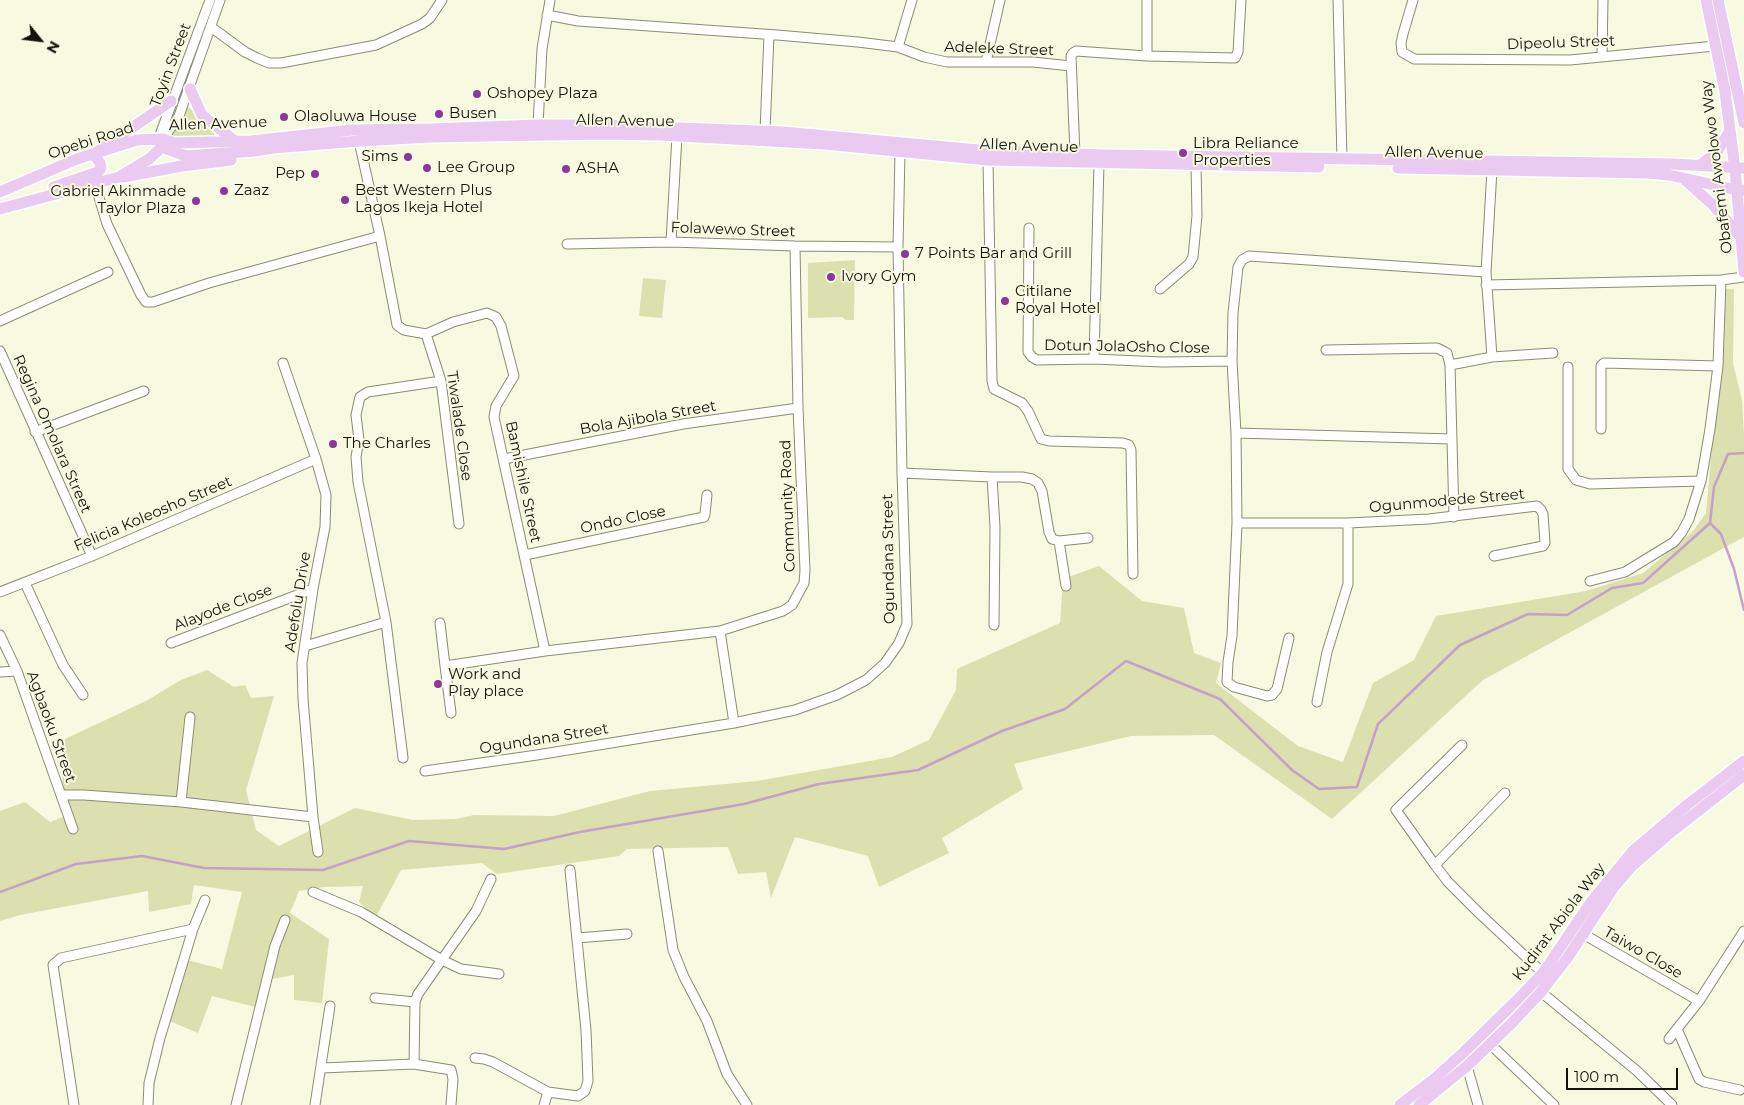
<!DOCTYPE html>
<html>
<head>
<meta charset="utf-8">
<style>
	body { margin:0 }
	#map { position:relative; width:1744px; height:1105px; overflow:hidden; background:#f7fae1; font-family:Montserrat,sans-serif }
	canvas { display:block }
	.north { position:absolute; left:15px; top:15px; width:50px; height:50px; -webkit-text-stroke:4px #f7fae1; paint-order:stroke; rotate:119deg; font-size:14px; font-weight:700; line-height:20px; text-align:center; color:#12120a }
	.north::after { content:''; display:block; margin:auto; width:18px; height:22px; background:#12120a; clip-path:polygon(50% 0,100% 100%,50% 72%,0 100%) }
	.scale { position:absolute; left:1566px; top:1068px; width:112px; height:22px; box-sizing:border-box; border:2px solid #12120a; border-top:0; padding-left:6px; font-size:15px; line-height:18px; white-space:nowrap; color:#12120a; -webkit-text-stroke:4px #f7fae1; paint-order:stroke }
</style>
</head>
<body>
<div id="map">
<canvas width="1744" height="1105"></canvas>
<div class="north">N</div>
<div class="scale">100 m</div>
</div>
<script>
const ctx = document.querySelector('canvas').getContext('2d');
ctx.lineJoin = 'round';
function paint(path, color) {
  ctx.fillStyle = color;
  ctx.fill(path, 'evenodd');
}
function shape(rows) {
  const path = new Path2D();
  for (const r of rows) {
    path.moveTo(r[0], r[1]);
    for (let i = 2; i < r.length; i += 2) path.lineTo(r[i], r[i + 1]);
  }
  return path;
}
function trace(path, color, width, dash) {
  ctx.strokeStyle = color;
  ctx.lineWidth = width;
  ctx.lineCap = dash ? 'butt' : 'round';
  ctx.setLineDash(dash || []);
  ctx.stroke(path);
}
function drawText(font, color, halo, rows, align = 'center') {
  ctx.font = font + ' Montserrat,sans-serif';
  ctx.lineWidth = 4;
  ctx.setLineDash([]);
  ctx.textBaseline = 'middle';
  ctx.strokeStyle = halo;
  ctx.fillStyle = color;
  for (const [text, x, y, turn = 0] of rows) {
    ctx.save();
    ctx.translate(x, y);
    ctx.rotate((+turn || 0) * Math.PI / 180);
    ctx.textAlign = isNaN(turn) ? turn : align;
    if (halo) ctx.strokeText(text, 0, 0);
    ctx.fillText(text, 0, 0);
    ctx.restore();
  }
}
paint(shape([
	[187,106,214,130,214,136,174,142,169,137],
	[855,260,854,320,846,320,842,317,808,318,808,263],
	[643,278,666,280,662,318,639,316],
	[1724,289,1734,289,1733,363,1742,400,1744,436,1744,537,1483,680,1332,819,1214,735,1131,736,1014,764,1023,789,942,838,949,853,879,887,868,856,795,837,771,898,766,872,738,874,728,847,627,849,619,856,497,874,482,863,401,870,376,917,359,902,363,886,324,887,299,891,290,913,329,939,322,1003,294,1000,294,975,267,980,259,1008,212,996,198,1033,167,1020,183,959,222,969,242,892,194,885,191,904,149,912,148,891,20,915,0,921,0,811,25,802,50,822,71,814,62,785,65,739,146,701,181,680,207,670,234,687,245,685,251,698,274,696,246,790,256,830,279,846,355,808,413,820,456,819,474,815,554,816,650,791,757,781,892,757,929,740,956,690,957,669,1060,623,1063,579,1099,566,1142,601,1184,608,1194,653,1221,663,1216,683,1298,746,1343,762,1373,683,1414,660,1436,616,1586,591,1643,573,1693,531,1706,513,1720,357]
]), '#dce0ae');
trace(shape([
	[1710,523,1721,534,1734,569,1744,610],
	[0,892,76,864,142,856,204,868,323,870,409,841,504,849,580,832,744,804,819,784,918,770,1002,731,1065,709,1126,661,1220,699,1292,770,1319,789,1357,787,1378,724,1460,645,1528,614,1567,615,1612,588,1643,583,1710,523,1714,487,1728,454,1744,453]
]), '#c3a1ca', 2.5);
const minor = shape([
	[1338,0,1342,159],
	[1413,0,1403,34,1401,43,1402,52,1414,59,1570,60,1715,46],
	[547,15,578,21,777,35,858,42,898,47,924,57,947,62,1033,62,1071,66],
	[211,27,245,52,257,58,269,63,281,63,376,45,422,24,430,18,442,0],
	[898,47,912,0],
	[1147,56,1147,0],
	[1602,56,1603,0],
	[986,62,1000,0],
	[538,125,542,49,550,0],
	[765,131,769,35],
	[163,139,179,116,220,0],
	[163,139,161,132,210,0],
	[359,141,380,236,397,325,404,330,426,334,453,322,487,313,496,317,501,326,514,376,496,406,494,417,545,651],
	[1075,154,1071,56,1073,53,1076,51,1147,56,1235,58,1238,52,1241,0],
	[988,160,992,381,994,389,1022,403,1028,411,1041,439,1049,441,1123,443,1129,445,1131,450,1133,574],
	[1492,170,1486,272,1492,357],
	[95,184,107,224,141,295,146,302,153,302,209,283,380,236],
	[1029,228,1028,352,1032,357,1037,360,1094,359,1162,362,1232,361],
	[671,242,677,136],
	[567,244,671,242,795,246,898,247],
	[1486,285,1721,280,1744,277],
	[1160,289,1189,264,1193,257,1197,216,1196,165],
	[0,321,108,272],
	[426,334,441,381,459,524],
	[1326,350,1437,348,1447,353,1450,365],
	[0,351,92,556],
	[1094,359,1099,163],
	[283,363,316,459,326,495,325,527,313,589,302,663,303,699,313,817,318,852],
	[1568,367,1568,469,1576,480,1590,484,1701,481,1710,429,1718,366,1721,280],
	[1601,429,1601,366,1604,363,1718,366],
	[35,432,144,391],
	[1236,433,1452,439],
	[504,459,683,424,798,408],
	[902,473,992,477,1022,477,1032,479,1038,483,1042,491,1049,532,1052,539,1059,541,1066,586],
	[992,477,995,527,994,625],
	[1454,517,1450,365,1492,357,1553,353],
	[1237,523,1348,523,1429,519,1537,506,1541,510,1543,514,1545,543,1543,546,1494,556],
	[1059,541,1088,538],
	[525,555,704,517,705,514,707,495],
	[1590,581,1625,572,1674,542,1682,532,1689,519,1701,481],
	[25,583,63,665,83,695],
	[0,592,92,556,316,459],
	[440,623,445,666,545,651,720,631,783,611,792,605,804,583,805,570,798,408,795,246],
	[720,631,734,723],
	[0,635,17,671,73,829],
	[1289,638,1277,689,1272,695,1267,696,1234,687,1227,682,1228,662,1232,636,1237,523,1236,433,1232,361,1233,313,1238,267,1242,260,1249,256,1486,272],
	[171,643,313,589],
	[305,646,386,622],
	[445,666,451,713],
	[0,672,17,671],
	[1317,702,1327,652,1348,584,1348,523],
	[403,758,386,622,358,482,356,457,359,440,356,415,360,397,368,392,441,381],
	[425,771,537,755,734,723,795,710,837,695,866,680,885,663,899,643,907,624,902,473,898,247,900,152],
	[1505,793,1435,865,1448,882,1479,913,1543,973],
	[61,795,84,795,181,802,313,817],
	[181,802,190,717],
	[658,851,673,950,684,977,707,1021,727,1074,747,1105],
	[1435,865,1396,810,1462,745],
	[313,892,361,912,442,960,461,969,499,974],
	[1578,931,1699,1001],
	[577,938,627,934],
	[1541,992,1637,1071,1672,1105],
	[375,998,415,1002],
	[1677,1029,1699,1079,1704,1082,1740,1090],
	[1669,1039,1699,1001,1744,931],
	[1490,1044,1554,1105],
	[475,1058,484,1059,493,1062,548,1092,578,1096,585,1091,588,1081,586,1030,570,870],
	[414,1064,415,1002,418,994,476,911,491,879],
	[1467,1066,1478,1105],
	[322,1068,414,1064,451,1070,453,1079,451,1105],
	[74,1105,53,965,61,958,193,929],
	[148,1105,149,1083,160,1038,193,929,205,900],
	[236,1105,275,946,285,920],
	[315,1105,330,1006],
	[544,1105,548,1092]
]);
const major = shape([
	[1706,0,1725,91,1735,169,1744,272],
	[1718,0,1744,123],
	[190,89,202,115,235,141],
	[163,139,167,149,186,156,255,151,273,148,359,141,430,137,604,134,661,135,825,144,988,160,1319,167],
	[1700,165,1717,152,1729,132],
	[1398,168,1648,173,1669,175,1737,190,1744,190],
	[123,177,182,166,231,160],
	[1685,180,1713,205,1740,236],
	[54,187,98,172,101,168,100,163,94,154,171,101],
	[0,192,77,159,137,140,163,139,174,143,251,141,352,130,431,129,538,125,602,125,783,132,989,151,1105,155,1673,164,1744,168],
	[0,209,119,177,149,159,161,148,163,139],
	[1400,1105,1433,1080,1464,1052,1516,1001,1543,973,1591,902,1633,851,1687,805,1744,761],
	[1419,1105,1467,1066,1511,1024,1541,992,1568,957,1614,887,1633,865,1670,833,1744,775]
]);
trace(minor, '#8a8c75', 11);
trace(major, '#fff', 14);
trace(minor, '#fff', 9);
trace(major, '#eacaf0', 11);
for (const [x, y, r, color] of [
	[477,94,5,"#8f35a0"],
	[439,114,5,"#8f35a0"],
	[284,117,5,"#8f35a0"],
	[1183,153,5,"#8f35a0"],
	[408,157,5,"#8f35a0"],
	[427,168,5,"#8f35a0"],
	[566,169,5,"#8f35a0"],
	[315,174,5,"#8f35a0"],
	[224,191,5,"#8f35a0"],
	[345,200,5,"#8f35a0"],
	[196,201,5,"#8f35a0"],
	[905,254,5,"#8f35a0"],
	[831,277,5,"#8f35a0"],
	[1005,301,5,"#8f35a0"],
	[333,444,5,"#8f35a0"],
	[438,684,5,"#8f35a0"]
]) {
  const dot = new Path2D();
  dot.arc(x, y, r, 0, 2 * Math.PI);
  ctx.fillStyle = color;
  ctx.fill(dot);
  trace(dot, '#f7fae1', 2);
}
drawText('15px', '#12120a', '#f7fae1', [
	["Dipeolu Street",1561,43,-2],
	["Adeleke Street",999,49,2],
	["Toyin Street",171,65,-69],
	["Allen Avenue",625,121,1],
	["Allen Avenue",218,124,-2],
	["Opebi Road",91,141,-18],
	["Allen Avenue",1029,146,2],
	["Allen Avenue",1434,153,1],
	["Obafemi Awolowo Way",1717,167,-97],
	["Folawewo Street",733,230,2],
	["Dotun JolaOsho Close",1127,347,1],
	["Bola Ajibola Street",648,418,-10],
	["Tiwalade Close",459,426,82],
	["Regina Omolara Street",52,434,66],
	["Bamishile Street",523,482,78],
	["Ogunmodede Street",1447,501,-5],
	["Community Road",788,506,-92],
	["Felicia Koleosho Street",153,514,-23],
	["Ondo Close",623,520,-12],
	["Ogundana Street",889,559,-91],
	["Adefolu Drive",298,602,-81],
	["Alayode Close",223,608,-21],
	["Agbaoku Street",51,727,70],
	["Ogundana Street",544,739,-9],
	["Kudirat Abiola Way",1559,922,-53],
	["Taiwo Close",1643,953,30]
]);
drawText('15px', '#12120a', '#f7fae1', [
	["Oshopey Plaza",487,94],
	["Busen",449,114],
	["Olaoluwa House",294,117],
	["Libra Reliance",1193,144],
	["Properties",1193,161],
	["Sims",398,157,"right"],
	["Lee Group",437,168],
	["ASHA",576,169],
	["Pep",305,174,"right"],
	["Zaaz",234,191],
	["Best Western Plus",355,191],
	["Lagos Ikeja Hotel",355,208],
	["Gabriel Akinmade",186,192,"right"],
	["Taylor Plaza",186,209,"right"],
	["7 Points Bar and Grill",915,254],
	["Ivory Gym",841,277],
	["Citilane",1015,292],
	["Royal Hotel",1015,309],
	["The Charles",343,444],
	["Work and",448,675],
	["Play place",448,692]
], 'left');
</script>
</body>
</html>
